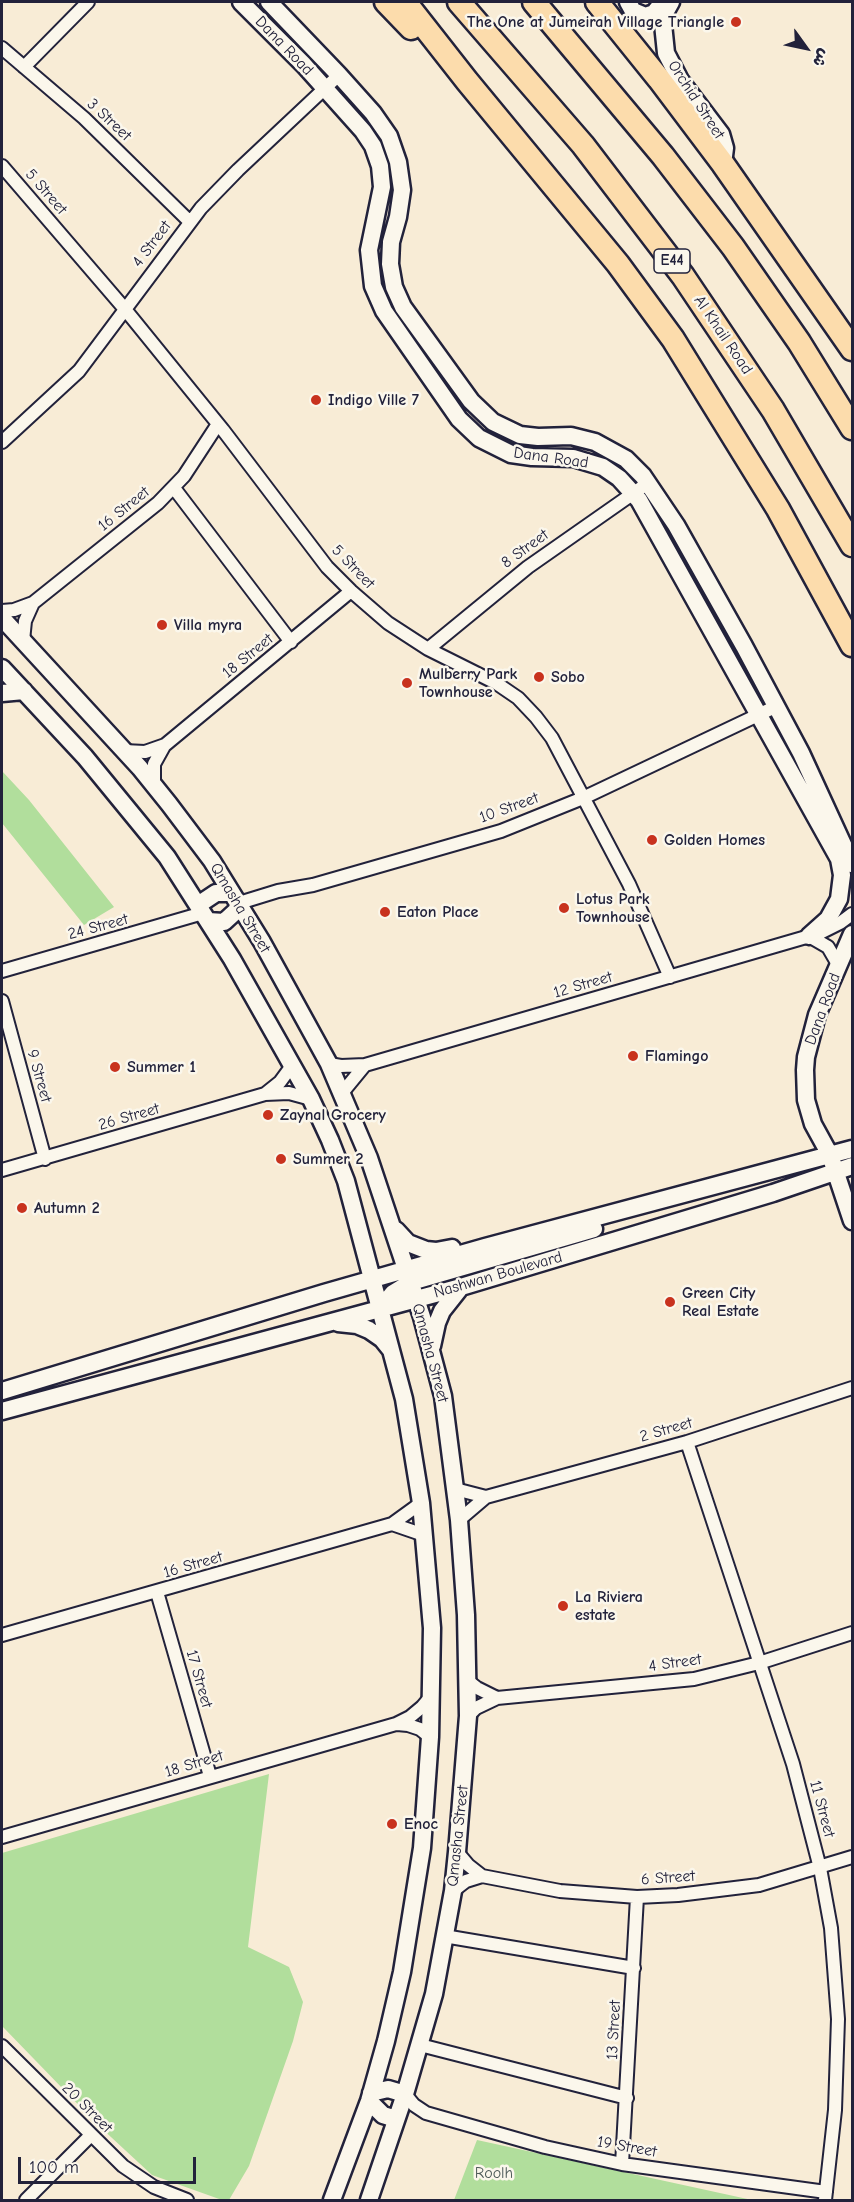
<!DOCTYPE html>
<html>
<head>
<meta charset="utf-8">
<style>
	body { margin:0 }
	#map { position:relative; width:854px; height:2202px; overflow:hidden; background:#f8ecd6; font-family:"Comic Neue","Playpen Sans Arabic",sans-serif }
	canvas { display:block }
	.frame { position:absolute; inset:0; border:3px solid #22223b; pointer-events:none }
	.north { position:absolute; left:776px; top:18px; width:60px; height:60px; -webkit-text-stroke:4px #fbf7ec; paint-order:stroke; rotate:123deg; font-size:16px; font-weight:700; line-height:24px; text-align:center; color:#22223b }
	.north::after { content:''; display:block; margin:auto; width:21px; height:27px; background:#22223b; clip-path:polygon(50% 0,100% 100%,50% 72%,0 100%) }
	.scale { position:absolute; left:18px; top:2157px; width:178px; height:27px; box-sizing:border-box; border:3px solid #22223b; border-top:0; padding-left:8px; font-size:18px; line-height:21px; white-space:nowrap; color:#22223b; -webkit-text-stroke:4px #fbf7ec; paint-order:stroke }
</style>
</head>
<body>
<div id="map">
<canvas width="854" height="2202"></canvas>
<div class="frame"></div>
<div class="north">ش</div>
<div class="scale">100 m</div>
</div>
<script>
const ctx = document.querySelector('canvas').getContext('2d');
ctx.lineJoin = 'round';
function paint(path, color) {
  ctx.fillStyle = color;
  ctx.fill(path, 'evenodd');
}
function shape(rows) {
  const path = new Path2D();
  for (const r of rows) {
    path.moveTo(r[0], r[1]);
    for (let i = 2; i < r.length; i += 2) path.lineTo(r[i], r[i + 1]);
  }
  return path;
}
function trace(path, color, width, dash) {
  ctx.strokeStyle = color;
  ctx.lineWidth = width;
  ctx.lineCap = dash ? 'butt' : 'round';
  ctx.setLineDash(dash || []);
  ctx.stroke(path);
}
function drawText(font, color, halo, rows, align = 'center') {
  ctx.font = font + ' "Comic Neue",sans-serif';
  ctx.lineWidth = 5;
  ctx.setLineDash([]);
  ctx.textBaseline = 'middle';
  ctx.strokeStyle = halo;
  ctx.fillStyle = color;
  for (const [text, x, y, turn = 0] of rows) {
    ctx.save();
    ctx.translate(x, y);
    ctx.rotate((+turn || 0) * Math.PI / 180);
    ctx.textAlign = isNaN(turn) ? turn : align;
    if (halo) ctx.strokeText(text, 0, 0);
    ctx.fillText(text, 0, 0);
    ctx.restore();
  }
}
paint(shape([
	[2,771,29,800,114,907,84,925,2,823],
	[269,1774,248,1947,289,1967,303,2002,293,2041,249,2166,229,2200,222,2200,152,2175,98,2125,2,2026,2,1853],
	[477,2140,752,2200,454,2200]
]), '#b1de9c');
const minor = shape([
	[2,48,84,118,190,222],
	[24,67,88,2],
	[2,166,124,308,223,430,327,567,351,591,388,623,428,649,496,683,518,698,536,717,552,738,629,884,670,977],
	[2,442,79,371,201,208,238,170,339,75],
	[174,488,291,642],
	[2,611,14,610,33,603,158,503,184,476,218,424],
	[23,641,25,621,33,603],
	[428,649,528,567,648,483],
	[124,751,145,752,165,745,351,591],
	[154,785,154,764,164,746],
	[239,903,278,891,313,885,501,831,583,798,777,706],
	[809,936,828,947,839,966],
	[2,971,203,913],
	[2,1001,45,1159],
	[329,1064,341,1066,365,1065,820,933,840,923,852,914],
	[342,1093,365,1065],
	[265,1094,280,1082,291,1067],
	[2,1170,265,1094,289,1093,311,1099],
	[687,1442,793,1764,820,1868,831,1928,838,2019,835,2110,825,2200],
	[455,1489,486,1497],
	[459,1520,486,1497,687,1442,852,1388],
	[392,1524,424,1535],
	[157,1592,210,1776],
	[2,1635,392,1524,421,1503],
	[468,1681,477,1688,497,1698],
	[468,1716,476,1708,497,1698,694,1679,759,1663,852,1633],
	[397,1724,408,1725,420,1729,430,1737],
	[2,1837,396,1724,410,1717,422,1707,432,1695],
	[457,1852,468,1865,482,1876,560,1891,637,1897,678,1895,759,1885,852,1857],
	[453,1891,466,1881,482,1876],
	[444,1936,634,1968],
	[420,2045,627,2098],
	[2,2046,123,2166,154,2187,187,2200],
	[405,2094,414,2105,426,2113,545,2147,622,2164,826,2192],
	[622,2164,637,1897],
	[26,2200,91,2135]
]);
const tertiary = shape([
	[241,2,304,65,363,131,373,146,380,166,382,187,369,250,373,286,384,311,459,419,479,438,511,454,532,457,573,458,603,467,619,478,639,500,839,859,842,875,839,899,828,919,809,936],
	[269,2,339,75,373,113,389,136,398,162,402,190,398,217,391,242,390,264,394,287,403,307,471,401,493,422,520,435,538,437,571,436,595,442,626,459,643,476,676,525,744,646,801,753,852,864],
	[628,2,633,11,645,16,654,13,663,2],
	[671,2,666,11,663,24,666,53,680,80,721,134,725,148,723,164],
	[2,618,140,768,169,804,212,861,262,942,329,1064,369,1158,422,1317,443,1396,459,1520,466,1615,468,1716,457,1852,453,1891,434,1994,405,2094,369,2200],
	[2,668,85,757,167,857,232,959,311,1099,330,1140,346,1181,404,1399,421,1503,432,1628,430,1737,422,1848,402,1972,386,2041,369,2101,332,2200],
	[2,693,24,691],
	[199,907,204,901,216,893,231,893],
	[208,921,224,922,236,911,239,903],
	[852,934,817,1015,806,1057,805,1070,806,1100,813,1124,830,1155,852,1221],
	[396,1230,408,1243,426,1250,436,1251,452,1248],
	[380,1309,393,1293,411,1282,594,1229],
	[338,1323,357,1325,369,1330,382,1339,390,1349],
	[432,1346,437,1323,442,1311,461,1287],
	[2,1391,324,1293,485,1247,852,1149],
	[2,1411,461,1287,773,1193,852,1166],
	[371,2093,388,2089,405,2094],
	[369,2101,383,2115,396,2119]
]);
const motorway = shape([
	[386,2,411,28],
	[405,2,467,81,618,264,673,339,778,509,852,645],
	[459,2,583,145,683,276,773,410,852,545],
	[534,2,663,156,733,247,799,342,852,428],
	[597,2,659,79,723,164,852,349]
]);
trace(minor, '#22223b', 16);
trace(tertiary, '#22223b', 21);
trace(motorway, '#22223b', 27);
trace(minor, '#fbf7ec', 12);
trace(tertiary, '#fbf7ec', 16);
trace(motorway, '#fcdcac', 22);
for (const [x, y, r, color] of [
	[736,22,6,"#c8321e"],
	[316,400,6,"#c8321e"],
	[162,625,6,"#c8321e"],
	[539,677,6,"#c8321e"],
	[407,683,6,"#c8321e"],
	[652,840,6,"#c8321e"],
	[564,908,6,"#c8321e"],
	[385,912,6,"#c8321e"],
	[633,1056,6,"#c8321e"],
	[115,1067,6,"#c8321e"],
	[268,1115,6,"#c8321e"],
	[281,1159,6,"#c8321e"],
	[22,1208,6,"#c8321e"],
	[670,1302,6,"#c8321e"],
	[563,1606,6,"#c8321e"],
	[392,1824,6,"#c8321e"]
]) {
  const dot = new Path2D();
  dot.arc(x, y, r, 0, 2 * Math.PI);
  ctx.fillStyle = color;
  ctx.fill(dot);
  trace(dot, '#fbf7ec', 2);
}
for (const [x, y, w] of [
	[672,261,36]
]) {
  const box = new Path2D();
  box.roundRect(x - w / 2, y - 12, w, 24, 4.5);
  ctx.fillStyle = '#fbf7ec';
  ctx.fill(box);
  trace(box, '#22223b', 1.5);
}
drawText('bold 15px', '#22223b', null, [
	["E44",672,261]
]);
drawText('bold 16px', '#22223b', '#fbf7ec', [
	["The One at Jumeirah Village Triangle",724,22,"right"],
	["Indigo Ville 7",328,400],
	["Villa myra",174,625],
	["Mulberry Park",419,674],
	["Townhouse",419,692],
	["Sobo",551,677],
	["Golden Homes",664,840],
	["Lotus Park",576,899],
	["Townhouse",576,917],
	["Eaton Place",397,912],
	["Flamingo",645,1056],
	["Summer 1",127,1067],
	["Zaynal Grocery",280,1115],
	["Summer 2",293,1159],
	["Autumn 2",34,1208],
	["Green City",682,1293],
	["Real Estate",682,1311],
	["La Riviera",575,1597],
	["estate",575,1615],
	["Enoc",404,1824]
], 'left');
drawText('16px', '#22223b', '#fbf7ec', [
	["Dana Road",284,46,46],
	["Orchid Street",696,100,57],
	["3 Street",109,120,43],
	["5 Street",46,192,49],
	["4 Street",152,244,-53],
	["Al Khail Road",723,335,56],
	["Dana Road",551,458,8],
	["16 Street",124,509,-39],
	["8 Street",525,549,-36],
	["5 Street",353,567,46],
	["18 Street",248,656,-39],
	["10 Street",509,808,-20],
	["Qmasha Street",240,908,59],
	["24 Street",98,927,-15],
	["12 Street",583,985,-16],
	["Dana Road",823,1009,-70],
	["9 Street",39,1076,74],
	["26 Street",129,1117,-16],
	["Nashwan Boulevard",498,1275,-16],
	["Qmasha Street",430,1353,75],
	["2 Street",666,1430,-16],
	["16 Street",193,1565,-16],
	["4 Street",675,1663,-8],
	["17 Street",199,1679,74],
	["18 Street",194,1764,-17],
	["11 Street",822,1809,75],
	["Qmasha Street",458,1836,-84],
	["6 Street",668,1878,-4],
	["13 Street",614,2030,-87],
	["20 Street",87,2108,45],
	["19 Street",627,2147,10]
]);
drawText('16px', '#4d5a58', '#fbf7ec', [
	["Roolh",494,2173]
]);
</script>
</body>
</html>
